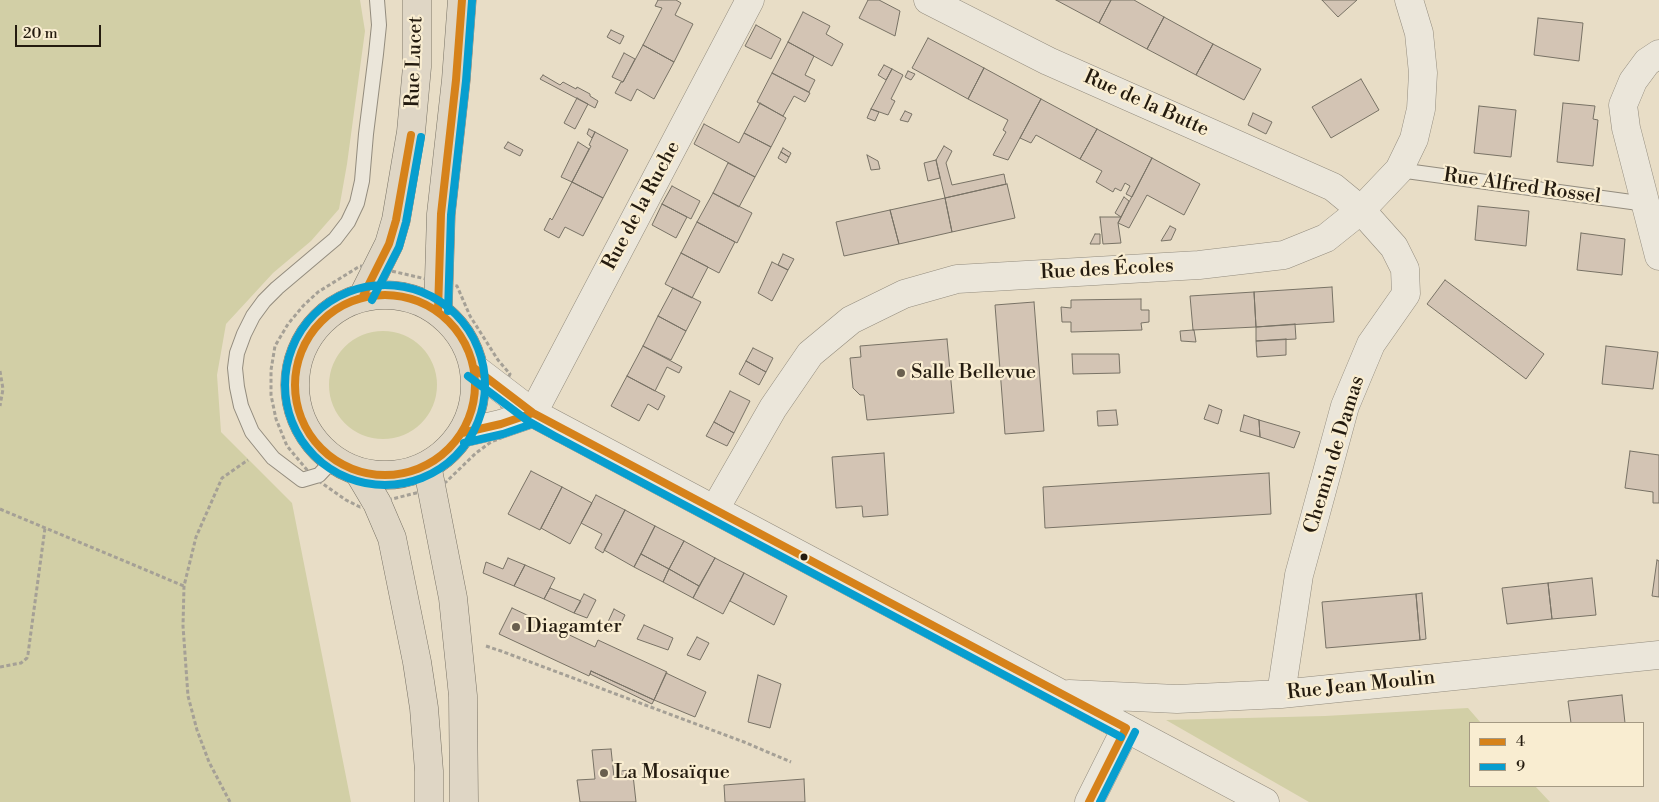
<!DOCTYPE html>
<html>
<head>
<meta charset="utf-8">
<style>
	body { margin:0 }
	#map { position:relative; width:1659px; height:802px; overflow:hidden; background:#e8ddc6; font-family:"Libre Bodoni",serif }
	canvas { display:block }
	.legend { position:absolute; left:1469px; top:722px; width:175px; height:65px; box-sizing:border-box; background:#f9edd1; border:1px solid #a49983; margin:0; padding:6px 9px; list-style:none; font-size:15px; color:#241b0f }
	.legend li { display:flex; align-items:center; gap:10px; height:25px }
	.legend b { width:25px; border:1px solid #a49983 }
	.scale { position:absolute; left:15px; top:25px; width:86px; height:22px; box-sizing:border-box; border:2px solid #241b0f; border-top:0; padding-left:6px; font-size:15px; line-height:18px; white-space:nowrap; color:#241b0f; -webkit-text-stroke:4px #f9edd1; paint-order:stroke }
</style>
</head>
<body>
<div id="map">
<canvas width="1659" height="802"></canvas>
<ul class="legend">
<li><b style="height:6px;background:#d6821a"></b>4</li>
<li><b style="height:6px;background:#079ecf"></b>9</li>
</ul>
<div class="scale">20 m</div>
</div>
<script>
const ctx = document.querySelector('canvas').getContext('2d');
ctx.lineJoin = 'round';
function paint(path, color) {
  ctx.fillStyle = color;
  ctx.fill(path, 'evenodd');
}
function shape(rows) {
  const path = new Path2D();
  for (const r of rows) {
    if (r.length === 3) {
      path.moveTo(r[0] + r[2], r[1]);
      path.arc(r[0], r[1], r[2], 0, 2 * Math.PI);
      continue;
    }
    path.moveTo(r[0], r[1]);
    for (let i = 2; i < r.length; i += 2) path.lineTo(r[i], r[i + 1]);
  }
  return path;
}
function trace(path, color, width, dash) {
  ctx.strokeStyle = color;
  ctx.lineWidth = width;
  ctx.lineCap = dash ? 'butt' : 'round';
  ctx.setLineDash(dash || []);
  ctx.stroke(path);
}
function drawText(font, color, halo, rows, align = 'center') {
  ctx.font = font + ' "Libre Bodoni",serif';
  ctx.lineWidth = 4.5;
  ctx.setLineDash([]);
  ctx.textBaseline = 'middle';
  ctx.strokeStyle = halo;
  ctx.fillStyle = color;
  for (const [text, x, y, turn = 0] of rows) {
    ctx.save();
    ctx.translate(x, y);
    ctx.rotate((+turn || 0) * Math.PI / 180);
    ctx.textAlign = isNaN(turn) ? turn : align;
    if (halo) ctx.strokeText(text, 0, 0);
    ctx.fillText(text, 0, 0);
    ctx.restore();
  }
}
paint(shape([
	[0,0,360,0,365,31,347,164,339,209,311,241,273,273,226,324,217,375,221,432,292,503,351,802,0,802],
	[383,385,54],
	[1468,708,1481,723,1470,723,1470,786,1535,786,1550,802,1309,802,1166,720,1325,716]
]), '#d2cfa6');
const building = shape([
	[658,0,676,0,681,3,675,15,693,24,674,62,643,45,662,8,655,6,658,0],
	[868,0,879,0,900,11,895,36,859,18,868,0],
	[1056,0,1111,0,1099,23,1056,0],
	[1111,0,1134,0,1164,17,1147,49,1099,23,1111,0],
	[1322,0,1357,0,1338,17,1322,0],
	[803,12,830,26,826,34,843,44,832,66,788,42,803,12],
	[1164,17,1213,44,1196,75,1147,49,1164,17],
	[1538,18,1583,23,1579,61,1534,55,1538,18],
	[756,25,781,39,771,59,745,46,756,25],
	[611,30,624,36,620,44,607,37,611,30],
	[928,38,984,68,968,99,912,68,928,38],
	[788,42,814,56,805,75,815,80,809,92,772,73,788,42],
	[1213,44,1261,69,1244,100,1196,75,1213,44],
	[643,45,674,62,654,99,637,89,631,101,615,93,621,82,623,82,643,45],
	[624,53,635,59,623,82,612,77,624,53],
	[884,65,892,69,886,80,878,75,884,65],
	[984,68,1041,99,1008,160,993,155,1006,132,1003,130,1008,120,968,99,984,68],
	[892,69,903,75,891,99,895,101,888,115,871,109,892,69],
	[908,71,915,74,911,80,905,77,908,71],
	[772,73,810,93,805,102,794,96,783,116,757,102,772,73],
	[543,75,560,85,563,82,576,89,577,87,590,94,590,96,598,101,595,108,540,79,543,75],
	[1361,79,1379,110,1331,138,1312,107,1361,79],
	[577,98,588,104,575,129,564,123,577,98],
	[1041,99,1097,129,1080,159,1036,135,1031,143,1020,138,1041,99],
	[760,103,786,118,771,147,744,133,760,103],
	[1563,103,1595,106,1593,119,1598,120,1593,166,1557,162,1563,103],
	[1479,106,1516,110,1511,157,1474,153,1479,106],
	[871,109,879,112,875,121,867,118,871,109],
	[905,111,912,114,908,122,900,120,905,111],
	[1253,113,1272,122,1266,134,1248,125,1253,113],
	[704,124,739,143,744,133,771,147,755,177,694,144,704,124],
	[589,129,595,132,592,138,587,134,589,129],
	[1097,129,1152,158,1132,197,1126,194,1130,186,1125,183,1121,191,1115,188,1113,192,1096,182,1102,171,1080,159,1097,129],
	[595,132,628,150,603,198,572,182,591,146,589,145,595,132],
	[508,142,523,150,520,156,504,148,508,142],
	[578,142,589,149,572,182,561,177,578,142],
	[944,146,952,151,946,163,952,185,1004,174,1006,184,945,198,936,160,944,146],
	[783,148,791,153,789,157,781,152,783,148],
	[781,152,789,157,786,163,778,158,781,152],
	[867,155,878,161,880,169,871,170,867,155],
	[1152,158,1200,184,1184,215,1147,195,1129,228,1118,223,1152,158],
	[936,160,940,178,928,181,924,163,936,160],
	[728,163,755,177,739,207,713,193,728,163],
	[572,182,603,198,583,236,565,227,559,238,544,230,550,218,552,220,572,182],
	[1007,184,1015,218,952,232,945,198,1007,184],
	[672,186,700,201,691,219,662,204,672,186],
	[713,193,752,213,737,243,697,222,713,193],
	[1124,197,1129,201,1121,217,1115,213,1124,197],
	[945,198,952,232,899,244,890,210,945,198],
	[662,204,687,217,676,238,652,225,662,204],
	[1478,206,1529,211,1526,246,1475,240,1478,206],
	[890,210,899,244,844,256,836,222,890,210],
	[1100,217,1121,217,1118,223,1121,243,1103,244,1100,217],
	[697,222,735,242,719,273,681,253,697,222],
	[1170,226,1176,229,1171,240,1161,241,1170,226],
	[1581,233,1625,239,1622,275,1577,270,1581,233],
	[1095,234,1100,234,1100,244,1090,244,1095,234],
	[681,253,708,267,692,298,665,284,681,253],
	[783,254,794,259,788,270,778,265,783,254],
	[772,262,788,270,772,301,758,293,772,262],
	[1445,280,1544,354,1526,379,1427,304,1445,280],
	[1332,287,1334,322,1256,327,1254,292,1332,287],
	[673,288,701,302,686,331,658,316,673,288],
	[1254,292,1256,327,1193,330,1190,296,1254,292],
	[1141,299,1141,310,1149,310,1149,322,1141,323,1142,330,1071,332,1071,322,1062,322,1061,307,1071,308,1071,300,1141,299],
	[1034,302,1044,431,1005,434,995,305,1034,302],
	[658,316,686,331,671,360,643,346,658,316],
	[1295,324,1296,339,1256,341,1256,327,1295,324],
	[1193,330,1194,330,1196,342,1181,341,1180,331,1193,330],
	[947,339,954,413,867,420,864,395,860,395,853,388,850,358,861,357,860,346,947,339],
	[1286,339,1286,355,1257,357,1256,341,1286,339],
	[643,346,682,367,679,373,667,367,655,391,627,376,643,346],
	[1606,346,1658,352,1653,389,1602,384,1606,346],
	[753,348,773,358,766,372,746,361,753,348],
	[1072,354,1119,354,1120,373,1073,374,1072,354],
	[746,361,766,372,759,385,739,374,746,361],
	[627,376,665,396,658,410,648,404,639,421,611,406,627,376],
	[730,391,750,401,734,433,714,422,730,391],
	[1209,405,1222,410,1218,424,1204,419,1209,405],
	[1116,410,1118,425,1098,426,1097,411,1116,410],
	[1244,415,1259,420,1260,437,1240,431,1244,415],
	[1259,420,1300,432,1294,448,1260,437,1259,420],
	[714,422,734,433,727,446,706,436,714,422],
	[1630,451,1659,455,1659,503,1653,503,1653,492,1625,488,1630,451],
	[884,453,888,515,863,517,862,506,836,508,832,457,884,453],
	[531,471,562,487,540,530,508,514,531,471],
	[1269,473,1271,514,1045,528,1043,487,1269,473],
	[562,487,592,503,570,544,541,528,562,487],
	[596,495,625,510,603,553,595,548,602,534,581,523,596,495],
	[625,510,655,526,634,567,604,550,625,510],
	[655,526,684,541,669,569,641,554,655,526],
	[684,541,715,558,699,586,669,569,684,541],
	[641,554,669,569,663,582,634,567,641,554],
	[508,558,525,565,514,586,483,573,486,562,503,569,508,558],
	[715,558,744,573,723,614,693,598,715,558],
	[1657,560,1659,561,1659,597,1652,596,1657,560],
	[525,565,555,578,544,599,514,586,525,565],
	[669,569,699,586,693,598,663,582,669,569],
	[744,573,787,596,774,625,730,601,744,573],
	[1592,578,1596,615,1552,619,1548,583,1592,578],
	[1548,583,1552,619,1507,624,1502,588,1548,583],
	[550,588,581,601,574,613,544,599,550,588],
	[1422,593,1426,639,1420,640,1416,594,1422,593],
	[584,594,596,600,587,618,574,613,584,594],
	[1416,594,1420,640,1326,648,1322,602,1416,594],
	[512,608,595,647,598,640,667,672,654,700,591,671,589,676,499,634,512,608],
	[614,609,625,615,617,631,606,626,614,609],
	[644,625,673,638,668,650,637,639,644,625],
	[697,637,709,643,700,660,687,655,697,637],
	[591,671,654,700,652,704,590,674,591,671],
	[666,673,706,692,695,717,654,700,666,673],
	[758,675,781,684,770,728,748,722,758,675],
	[1622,695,1625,723,1571,723,1568,701,1622,695],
	[611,749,614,777,622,776,621,771,630,770,630,776,633,775,636,802,580,802,577,780,595,779,592,750,611,749],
	[804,779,805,802,725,802,724,785,804,779]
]);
paint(building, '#d3c4b4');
trace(building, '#787265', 1);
const service = shape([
	[1399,170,1646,204],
	[334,459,319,475,302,480,273,458,252,432,241,406,237,387,235,368,237,353,244,334,253,316,264,301,277,288,335,239,348,222,357,203,362,181,366,134,376,54,379,25,377,0]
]);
const minor = shape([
	[928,0,1048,61,1333,187,1361,210,1394,247,1405,269,1406,294,1371,344,1345,406,1299,575,1281,694],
	[1659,54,1647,62,1633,81,1623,105,1626,128,1659,256],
	[474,368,533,413,1265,802],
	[533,413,750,0],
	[462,433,501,424,533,413],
	[715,509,773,408,810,354,851,320,904,294,957,279,1199,265,1284,255,1326,238,1361,210,1399,170,1414,139,1421,109,1423,73,1419,33,1409,0],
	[1069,694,1177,699,1281,694,1659,655],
	[1089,802,1126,728]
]);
const primary = shape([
	[385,385,90],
	[363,296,389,244,396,220,411,132,417,67,417,0],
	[438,311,441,214,456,80,462,0],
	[427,465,453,598,463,696,464,802],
	[358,471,377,503,392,538,417,662,424,708,429,771,429,802]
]);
trace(service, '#938c7e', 16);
trace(minor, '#938c7e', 29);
trace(primary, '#787265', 29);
trace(shape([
	[360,266,378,268,457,286,470,316,498,360,510,374,502,390,501,438,491,442,476,453,446,482,432,489,360,507,346,500,313,477,287,446,276,419,271,395,271,370,275,346,288,324,303,306,318,292,360,266],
	[0,371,3,389,0,406],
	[0,509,184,586],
	[486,646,501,651,744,742,791,762],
	[0,667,21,663,27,658,28,654,45,528],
	[230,802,209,762,197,730,188,696,183,626,184,586,196,537,222,478,248,460]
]), '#a5a096', 3, [4, 2.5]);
trace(service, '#ebe6da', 14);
trace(minor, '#ebe6da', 28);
trace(primary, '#dfd6c5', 28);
trace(shape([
	[385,385,90],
	[363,296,389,244,396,220,411,135],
	[438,311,441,214,456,80,462,0],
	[474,368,533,413,563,429],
	[462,433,501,424,533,413,1126,728],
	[1089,802,1126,728]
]), '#d6821a', 8);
trace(shape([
	[385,385,100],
	[372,300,399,247,406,222,421,137],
	[448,311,451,215,466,81,472,1],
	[468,376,528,421,558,438],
	[464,443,503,434,532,424,1121,737],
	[1100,802,1135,732]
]), '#079ecf', 8);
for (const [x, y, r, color] of [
	[901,373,5,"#695f4f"],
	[804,557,4.5,"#241b0f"],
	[516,627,5,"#695f4f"],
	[604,773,5,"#695f4f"]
]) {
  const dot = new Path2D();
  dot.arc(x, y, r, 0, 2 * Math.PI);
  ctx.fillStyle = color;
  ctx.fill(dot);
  trace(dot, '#f9edd1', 2);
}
drawText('20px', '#241b0f', '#f9edd1', [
	["Rue Lucet",415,62,-88],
	["Rue de la Butte",1146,104,24],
	["Rue Alfred Rossel",1522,187,8],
	["Rue de la Ruche",642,206,-62],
	["Rue des Écoles",1107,270,-3],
	["Chemin de Damas",1335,455,-73],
	["Rue Jean Moulin",1361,686,-6]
]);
drawText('20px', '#241b0f', '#f9edd1', [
	["Salle Bellevue",911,373],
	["Diagamter",526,627],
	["La Mosaïque",614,773]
], 'left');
</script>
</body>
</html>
